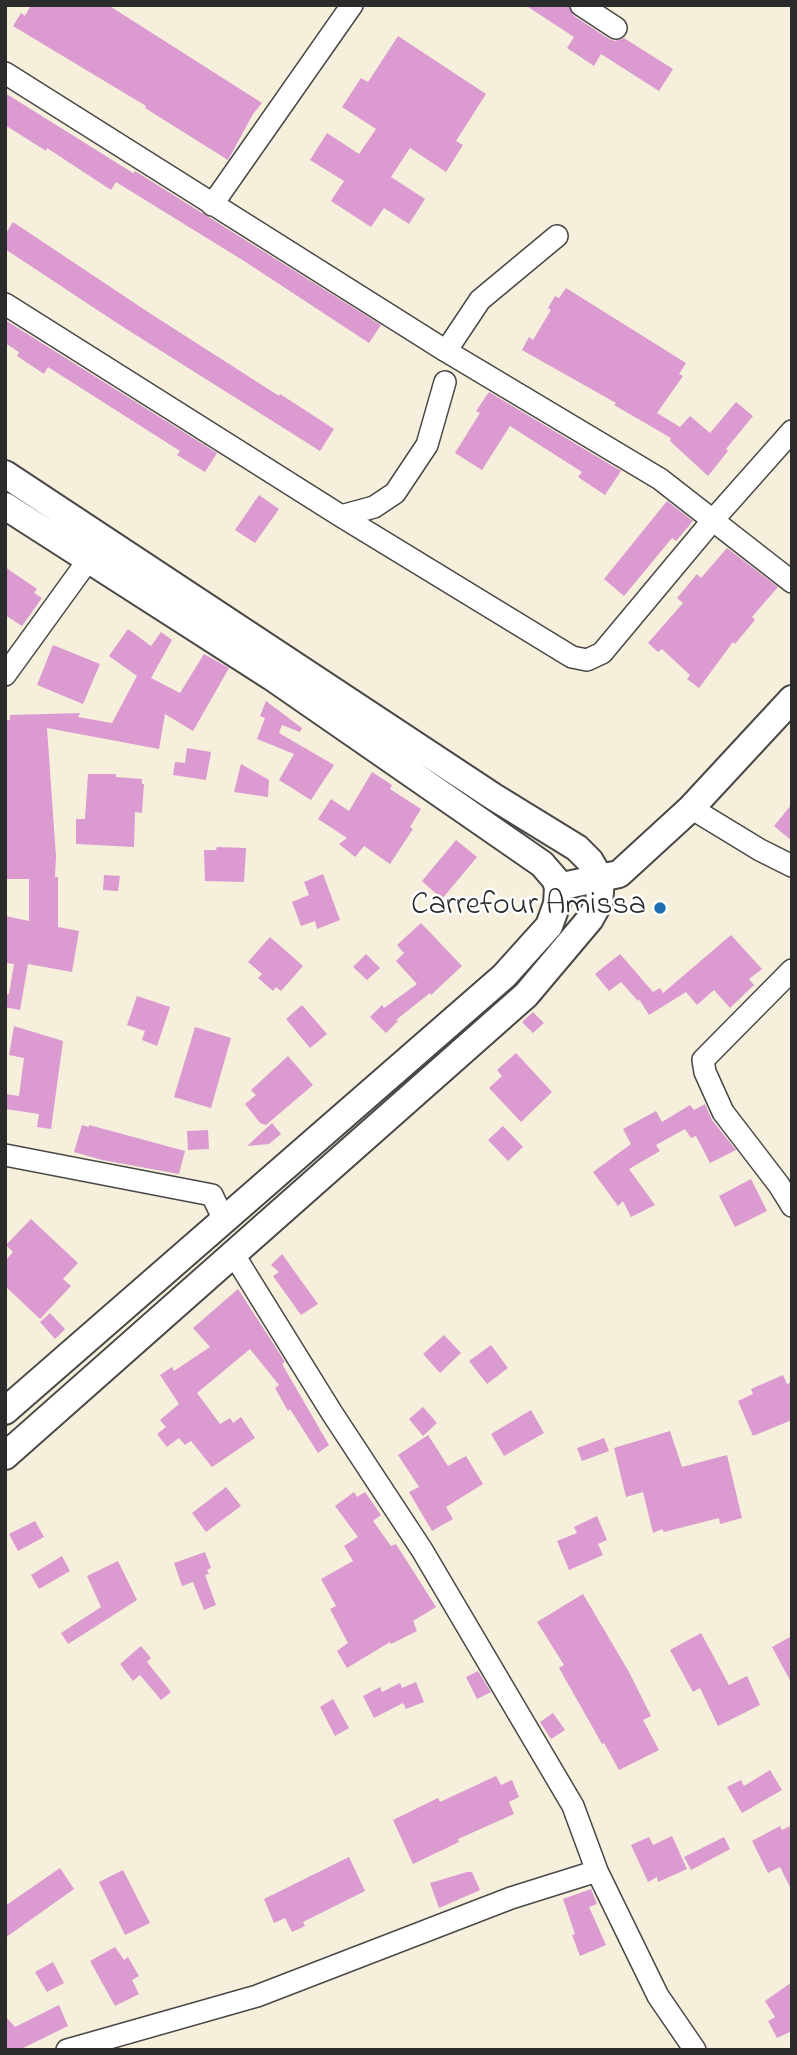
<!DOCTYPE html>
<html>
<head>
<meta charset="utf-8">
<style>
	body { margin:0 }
	#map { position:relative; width:797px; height:2055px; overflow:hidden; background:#f5efdc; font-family:"Indie Flower",sans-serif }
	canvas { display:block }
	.frame { position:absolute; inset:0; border:7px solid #2b2b2b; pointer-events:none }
</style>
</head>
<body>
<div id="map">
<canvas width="797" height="2055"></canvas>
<div class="frame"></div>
</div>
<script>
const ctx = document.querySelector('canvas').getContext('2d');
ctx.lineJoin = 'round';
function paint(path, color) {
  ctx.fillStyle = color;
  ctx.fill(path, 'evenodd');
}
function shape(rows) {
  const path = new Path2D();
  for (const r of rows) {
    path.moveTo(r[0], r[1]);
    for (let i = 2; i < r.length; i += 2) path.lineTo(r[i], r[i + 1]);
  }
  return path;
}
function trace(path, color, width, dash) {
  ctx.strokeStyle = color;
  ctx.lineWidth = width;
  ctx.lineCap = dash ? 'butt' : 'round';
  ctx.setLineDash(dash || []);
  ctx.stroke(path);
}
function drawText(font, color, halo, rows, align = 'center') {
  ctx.font = font + ' "Indie Flower",sans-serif';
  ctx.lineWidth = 5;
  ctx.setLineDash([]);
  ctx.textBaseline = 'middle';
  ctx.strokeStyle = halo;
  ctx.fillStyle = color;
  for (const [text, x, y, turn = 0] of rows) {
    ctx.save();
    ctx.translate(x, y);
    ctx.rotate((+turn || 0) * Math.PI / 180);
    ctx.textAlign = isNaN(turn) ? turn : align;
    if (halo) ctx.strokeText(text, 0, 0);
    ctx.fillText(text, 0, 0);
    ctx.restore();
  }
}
paint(shape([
	[31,5,108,5,262,103,253,114,228,160,145,108,146,106,13,26,21,13,25,16],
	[525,5,568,5,574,16,609,39,615,41,624,38,673,69,659,91,601,54,594,66,567,48,574,37],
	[398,36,486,94,456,141,463,145,446,172,410,148,391,177,425,199,409,224,384,208,371,227,331,201,344,181,310,160,327,133,359,154,376,129,342,107,361,78,368,82],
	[5,93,133,173,135,171,381,325,369,343,244,261,116,182,111,190,47,148,46,151,5,125],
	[13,222,148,312,279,396,280,394,334,429,320,451,120,325,5,249,5,235],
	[566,288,686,363,679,374,683,376,657,413,680,427,690,416,710,433,736,402,753,416,726,449,728,451,708,476,670,441,671,438,614,405,616,403,522,350,529,337,533,340,551,310,548,308,555,296,559,298],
	[5,320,217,453,205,472,177,455,180,451,48,367,44,374,17,356,19,352,5,343],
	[489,392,621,471,605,495,578,477,582,472,510,426,482,470,455,453,480,413,476,411],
	[259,495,279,509,255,543,235,530],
	[667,501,693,521,676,541,672,538,624,596,604,579],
	[727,548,778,587,752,617,755,620,735,644,733,642,699,688,687,679,690,675,662,649,658,652,648,643,683,603,677,598,697,574,701,578],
	[5,567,37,589,34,593,42,598,22,626,5,615],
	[128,629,151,646,161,632,172,640,151,678,180,693,204,654,229,668,193,731,165,714,159,749,47,728,56,857,55,877,58,877,58,927,79,931,72,972,28,964,20,1010,5,1007,5,994,9,994,14,964,5,963,5,916,29,921,29,879,7,879,5,720,10,720,10,715,80,713,78,717,112,723,137,676,109,656],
	[53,645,100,664,83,704,37,685],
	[266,701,302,728,300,732,282,725,279,733,334,765,311,800,279,780,294,754,257,739,265,718,260,716],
	[187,748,211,752,206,780,173,775,175,762,185,763],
	[241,764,269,780,268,797,234,792],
	[372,772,392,785,390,789,421,809,410,827,413,829,390,864,364,846,355,857,339,844,347,838,318,819,331,799,349,811],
	[88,774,116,774,116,777,142,779,142,784,144,784,142,813,135,812,134,847,76,844,76,819,85,819],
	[792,804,792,841,774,826],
	[456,840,477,857,442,899,422,881],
	[217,847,246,848,244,882,205,881,204,850,216,850],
	[323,874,340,920,317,929,315,921,301,926,292,902,309,895,304,882],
	[104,875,120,876,118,891,103,890],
	[421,923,462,966,431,995,430,993,396,1020,398,1021,386,1033,370,1017,382,1005,384,1008,417,984,396,961,404,953,397,945],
	[731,935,762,969,749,979,754,985,730,1008,714,990,697,1005,686,992,649,1015,639,999,638,1001,621,982,609,991,595,974,620,954,653,992,660,988,663,993],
	[270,937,303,966,281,991,276,987,273,991,258,978,262,974,248,962],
	[366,954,380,968,367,980,353,967],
	[137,996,170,1007,157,1046,142,1040,145,1031,127,1025],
	[302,1005,327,1034,310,1048,286,1019],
	[533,1012,544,1023,533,1033,522,1022],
	[14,1026,63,1041,51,1129,37,1127,39,1114,5,1109,5,1094,19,1096,24,1058,9,1055],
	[195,1027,231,1038,211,1108,174,1097],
	[516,1053,552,1092,521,1122,489,1088,502,1076,497,1070],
	[288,1056,313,1085,266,1125,260,1123,245,1104,256,1095,251,1090],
	[705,1104,712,1120,736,1150,710,1163,696,1136,691,1138,685,1129,656,1145,660,1151,629,1169,655,1205,631,1217,623,1201,618,1206,593,1172,631,1144,623,1129,656,1111,662,1122,690,1105,694,1110],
	[272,1123,281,1134,269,1144,247,1146],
	[82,1125,89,1127,89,1125,185,1151,179,1174,102,1160,74,1152],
	[503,1126,523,1147,508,1161,488,1140],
	[208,1130,209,1149,188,1150,187,1131],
	[751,1179,767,1211,735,1227,719,1196],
	[31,1219,78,1263,63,1279,71,1286,40,1319,5,1286,5,1261,13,1252,6,1245],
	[282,1254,318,1304,301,1315,273,1276,279,1272,271,1265],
	[238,1289,285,1362,282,1364,329,1445,318,1453,290,1409,288,1411,275,1388,279,1385,250,1349,197,1393,220,1424,230,1418,233,1423,241,1417,255,1438,212,1467,191,1441,185,1445,179,1438,167,1447,157,1434,166,1427,160,1420,179,1404,160,1375,172,1367,174,1371,210,1347,193,1328],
	[50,1313,65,1329,55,1339,40,1322],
	[444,1335,461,1353,440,1373,423,1354],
	[491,1345,508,1368,487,1384,469,1361],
	[783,1375,787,1384,792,1382,792,1420,753,1436,738,1401,753,1394,751,1389],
	[423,1407,437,1423,423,1436,409,1419],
	[531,1410,544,1433,504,1456,491,1434],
	[670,1431,682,1467,727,1455,742,1518,720,1524,719,1518,664,1532,662,1529,653,1533,643,1492,626,1497,614,1448],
	[428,1435,448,1466,466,1456,483,1484,446,1507,453,1519,432,1531,409,1492,419,1487,398,1455],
	[604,1438,609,1451,582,1461,577,1448],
	[226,1487,241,1506,206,1532,192,1513],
	[354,1492,357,1497,365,1492,381,1515,373,1521,391,1546,396,1544,436,1607,413,1621,417,1631,391,1644,390,1642,347,1668,337,1651,348,1643,330,1609,336,1606,321,1579,353,1561,344,1546,358,1537,335,1506],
	[597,1516,607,1540,598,1544,603,1555,569,1570,557,1541,577,1533,574,1527],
	[35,1521,44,1537,18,1551,9,1534],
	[205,1552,211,1568,207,1570,209,1574,205,1575,216,1605,204,1610,193,1582,182,1586,174,1563],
	[62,1556,70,1571,39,1589,31,1575],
	[118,1561,137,1600,68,1644,61,1633,101,1607,87,1576],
	[583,1594,629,1672,651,1716,643,1720,659,1750,619,1770,604,1743,602,1744,559,1668,564,1665,537,1622],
	[701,1633,729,1685,747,1676,760,1705,718,1726,700,1688,693,1692,670,1650],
	[792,1636,792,1684,772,1647],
	[141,1646,151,1658,147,1662,171,1692,161,1700,140,1675,133,1681,120,1664],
	[478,1671,491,1692,477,1699,466,1677],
	[416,1682,424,1702,406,1709,403,1703,374,1718,363,1696,380,1687,382,1692,400,1683,402,1688],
	[333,1699,349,1728,335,1736,320,1707],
	[553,1713,565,1730,551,1739,540,1722],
	[770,1770,782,1790,742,1813,727,1787,741,1780,744,1786],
	[496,1776,501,1785,512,1780,519,1797,509,1802,514,1814,458,1839,459,1842,413,1864,393,1820,438,1798,440,1802],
	[792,1825,792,1891,780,1867,768,1873,752,1841,780,1826,782,1830],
	[672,1836,687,1869,658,1882,657,1877,648,1882,631,1845,649,1837,653,1845],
	[724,1837,730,1849,691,1870,684,1857],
	[349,1857,365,1891,303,1922,305,1926,292,1932,285,1918,274,1923,264,1899],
	[60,1868,74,1889,5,1938,5,1906],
	[123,1870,150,1923,125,1935,99,1882],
	[467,1872,472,1872,480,1890,439,1908,430,1883],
	[591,1889,597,1904,589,1907,606,1945,580,1956,572,1935,575,1934,563,1899],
	[115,1947,124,1960,128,1957,139,1976,132,1980,139,1994,115,2006,90,1961],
	[53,1962,64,1983,47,1992,35,1972],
	[792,1982,792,2031,777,2038,768,2021,775,2017,765,2001],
	[59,2005,68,2026,19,2050,5,2050,5,2016,15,2027]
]), '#db9ad0');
const minor = shape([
	[581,5,616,28],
	[5,73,446,351,660,479,792,582],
	[212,205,352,5],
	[5,304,341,516,572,657,587,660,602,653,713,520,792,431],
	[446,351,480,300,557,236],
	[341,516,374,507,395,493,427,445,445,382],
	[5,675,89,559],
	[691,808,760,850,792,866],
	[792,970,703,1060,705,1072,723,1112,779,1185,792,1206],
	[5,1155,212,1195,224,1220],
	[234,1255,332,1413,422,1550,573,1806,597,1871,658,1996,695,2050],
	[67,2050,257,1996,511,1898,597,1871]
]);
const tertiary = shape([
	[5,474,494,797,577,848,590,861,601,880,599,903,590,919,526,995,5,1456],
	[5,506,272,677,542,864,555,879,558,887,557,904,549,926,504,976,5,1411],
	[558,887,619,874,691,808,792,699]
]);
trace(minor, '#494846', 24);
trace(tertiary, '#494846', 30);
trace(minor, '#fff', 21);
trace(tertiary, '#fff', 26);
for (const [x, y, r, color] of [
	[660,908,7,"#1f6fb2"]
]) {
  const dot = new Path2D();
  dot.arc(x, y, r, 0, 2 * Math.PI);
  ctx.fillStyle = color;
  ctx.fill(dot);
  trace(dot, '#fff', 2.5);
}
drawText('32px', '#2b2b2b', '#fff', [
	["Carrefour Amissa",646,908]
], 'right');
</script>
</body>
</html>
